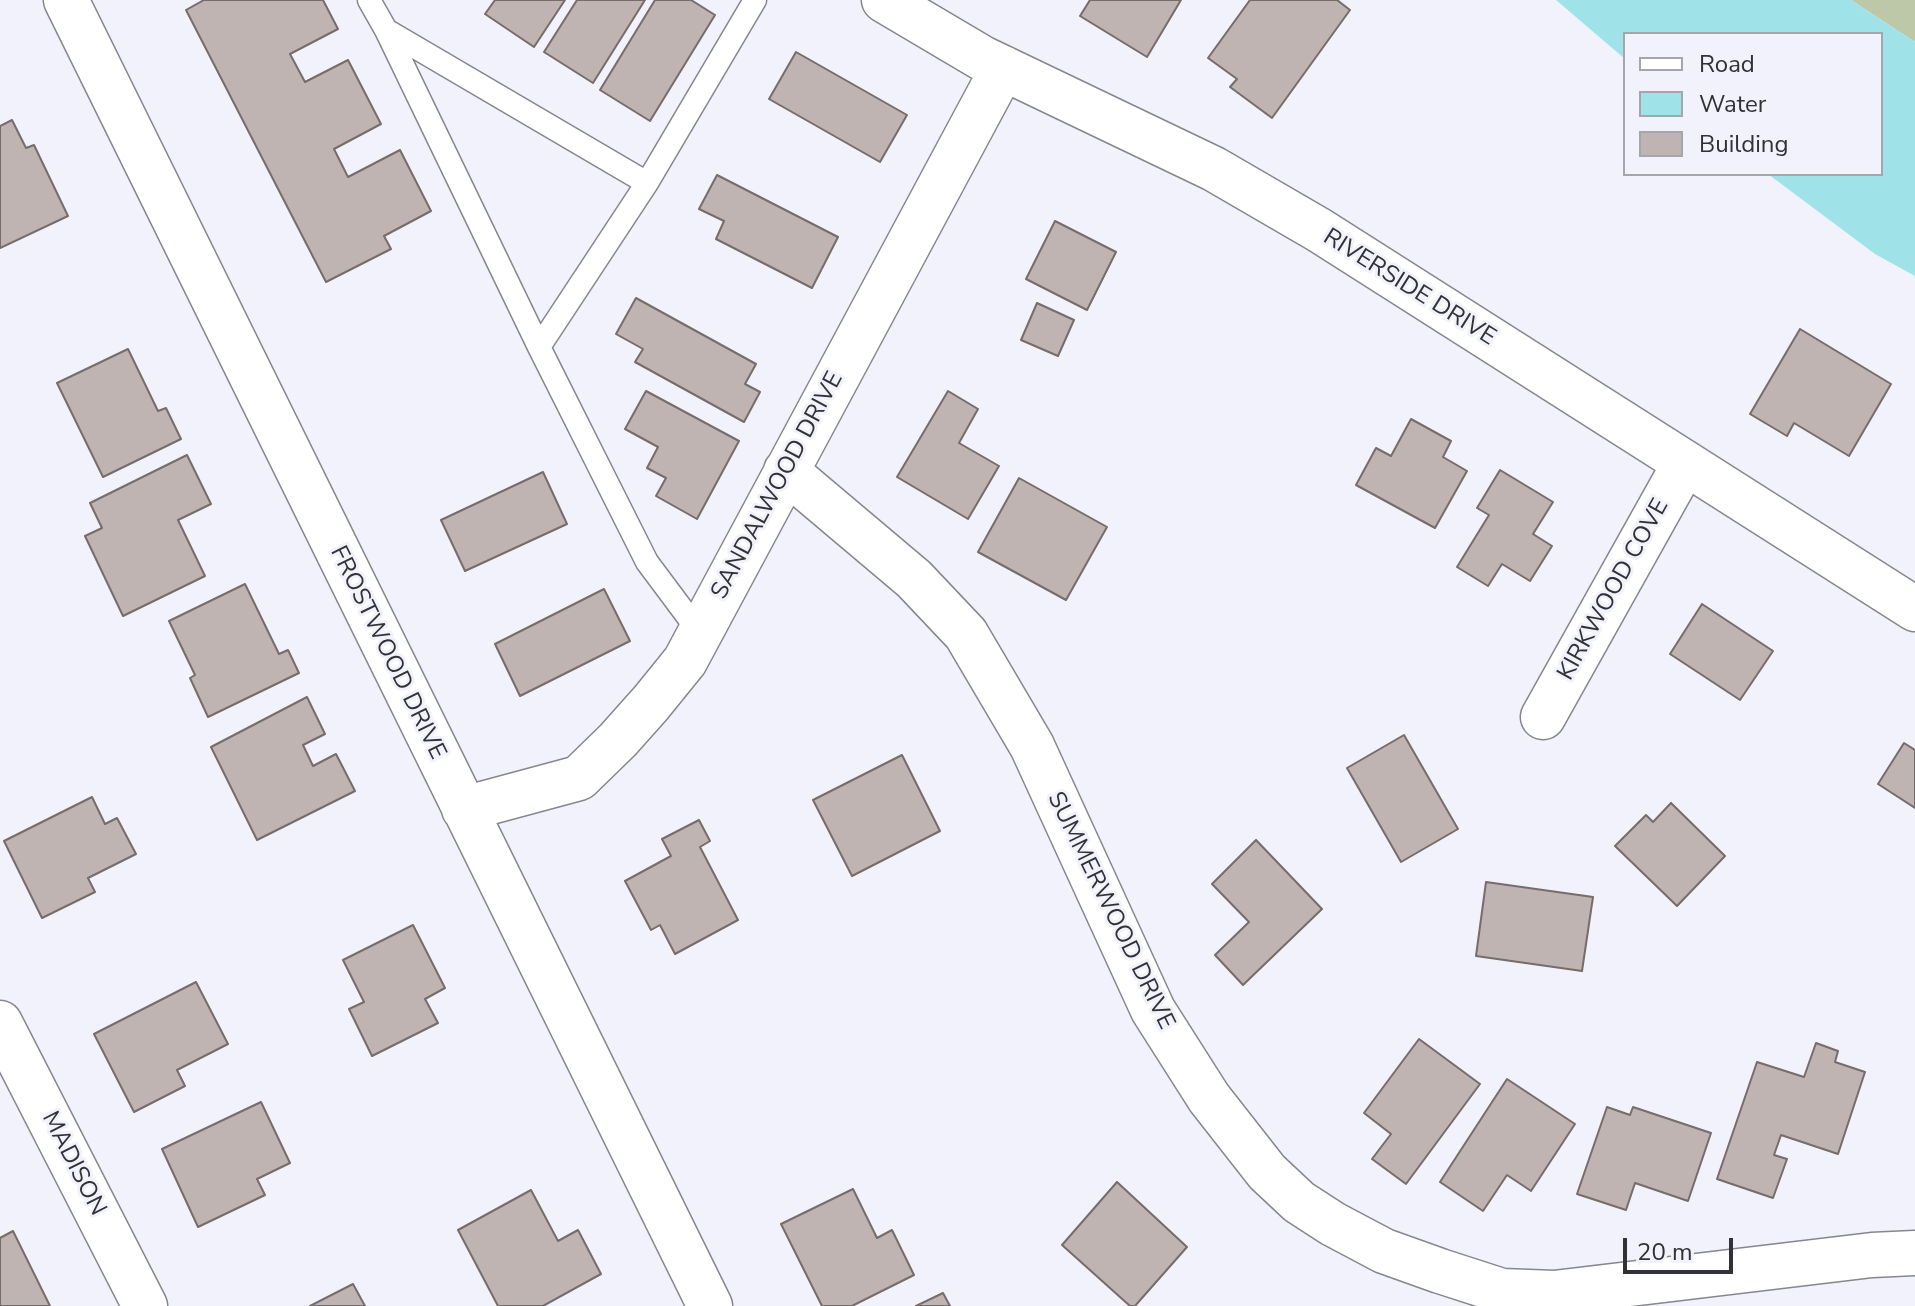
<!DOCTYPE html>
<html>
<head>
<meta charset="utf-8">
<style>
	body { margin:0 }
	#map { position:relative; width:1915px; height:1306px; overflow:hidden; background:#f2f2fc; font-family:"Nunito Sans",sans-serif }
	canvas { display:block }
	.legend { position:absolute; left:1623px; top:32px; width:260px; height:144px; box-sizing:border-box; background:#f2f2fc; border:2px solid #a5a5ad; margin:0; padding:10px 14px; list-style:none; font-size:24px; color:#323236 }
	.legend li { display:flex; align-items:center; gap:16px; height:40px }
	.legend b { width:40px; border:2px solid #a5a5ad }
	.scale { position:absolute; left:1623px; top:1238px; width:110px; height:36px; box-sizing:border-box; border:4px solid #323236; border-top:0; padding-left:10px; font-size:24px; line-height:28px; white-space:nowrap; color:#323236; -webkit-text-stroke:6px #f2f2fc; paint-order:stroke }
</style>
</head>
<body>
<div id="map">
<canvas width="1915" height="1306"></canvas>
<ul class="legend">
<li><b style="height:10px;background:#fff"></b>Road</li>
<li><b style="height:22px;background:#9fe3e9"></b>Water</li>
<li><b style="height:22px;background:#bfb4b1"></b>Building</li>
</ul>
<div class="scale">20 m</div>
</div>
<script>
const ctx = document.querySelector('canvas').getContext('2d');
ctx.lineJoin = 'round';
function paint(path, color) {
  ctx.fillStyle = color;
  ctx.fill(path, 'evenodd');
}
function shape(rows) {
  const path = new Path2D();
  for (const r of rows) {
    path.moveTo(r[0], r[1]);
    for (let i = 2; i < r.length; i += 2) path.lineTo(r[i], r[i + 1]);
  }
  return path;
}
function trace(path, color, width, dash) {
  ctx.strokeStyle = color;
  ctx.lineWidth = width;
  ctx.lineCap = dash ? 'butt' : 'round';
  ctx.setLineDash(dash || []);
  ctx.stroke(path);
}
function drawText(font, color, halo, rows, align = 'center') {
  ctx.font = font + ' "Nunito Sans",sans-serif';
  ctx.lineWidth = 6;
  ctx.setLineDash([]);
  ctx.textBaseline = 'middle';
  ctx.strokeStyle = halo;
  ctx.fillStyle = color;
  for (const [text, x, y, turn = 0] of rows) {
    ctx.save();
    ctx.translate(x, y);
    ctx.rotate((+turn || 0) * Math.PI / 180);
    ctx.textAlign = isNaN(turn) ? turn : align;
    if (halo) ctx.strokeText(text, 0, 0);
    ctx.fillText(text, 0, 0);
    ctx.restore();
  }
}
paint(shape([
	[1851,0,1915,0,1915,42]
]), '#bcc8a7');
paint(shape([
	[1556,0,1851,0,1915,42,1915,276,1875,254,1768,174,1881,174,1881,34,1625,34,1625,59]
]), '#9fe3e9');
const building = shape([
	[204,0,323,0,338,29,290,54,305,82,348,60,381,124,334,149,348,177,400,150,431,211,384,236,391,249,326,282,186,10,204,0],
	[495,0,565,0,534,47,485,14,495,0],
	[577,0,645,0,593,83,544,52,577,0],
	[655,0,691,0,715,15,650,121,600,90,655,0],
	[1090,0,1181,0,1147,57,1080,16,1090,0],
	[1250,0,1337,0,1350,10,1272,118,1230,87,1237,79,1208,58,1250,0],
	[796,52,907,115,880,162,769,99,796,52],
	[12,120,26,148,34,145,68,216,0,248,0,126,12,120],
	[717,175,838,237,812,288,716,239,724,221,699,209,717,175],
	[1055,221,1116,252,1087,310,1026,279,1055,221],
	[636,298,756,364,745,384,760,392,744,422,635,362,643,349,616,334,636,298],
	[1037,303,1074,320,1058,356,1021,340,1037,303],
	[1800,329,1891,384,1849,456,1794,423,1787,436,1750,414,1800,329],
	[128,349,158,411,166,408,181,439,103,477,57,383,128,349],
	[646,391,739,441,697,519,656,496,666,478,647,468,658,447,625,429,646,391],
	[948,391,978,409,959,443,999,466,968,519,897,477,948,391],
	[1411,419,1451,441,1443,457,1467,471,1435,528,1356,485,1376,448,1391,456,1411,419],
	[187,455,211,504,178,520,205,576,123,616,85,536,102,528,90,503,187,455],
	[1500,470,1553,502,1533,534,1552,546,1530,581,1502,564,1488,586,1457,567,1489,515,1477,508,1500,470],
	[543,472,567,524,465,571,441,520,543,472],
	[1019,478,1107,527,1066,600,978,552,1019,478],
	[245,584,279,654,288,650,299,673,208,717,190,678,195,675,169,621,245,584],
	[604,589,630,641,520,696,495,644,604,589],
	[1702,604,1773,651,1740,700,1670,654,1702,604],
	[307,697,325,734,303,745,313,766,336,754,355,791,257,840,211,747,307,697],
	[1404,735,1458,829,1401,862,1347,768,1404,735],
	[1904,743,1915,750,1915,808,1878,784,1904,743],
	[902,755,940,831,852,876,813,800,902,755],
	[92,797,105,824,117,818,136,854,88,878,95,892,42,918,4,841,92,797],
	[1671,803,1725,856,1677,906,1615,846,1646,815,1653,822,1671,803],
	[699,820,710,841,700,847,738,920,675,954,660,925,651,930,625,881,671,856,662,839,699,820],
	[1256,840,1322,909,1243,985,1215,955,1249,922,1212,884,1256,840],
	[1486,882,1593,897,1582,971,1476,956,1486,882],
	[413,925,445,988,425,999,438,1023,372,1056,349,1009,364,1002,343,960,413,925],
	[196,982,228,1044,177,1070,185,1086,134,1112,94,1034,196,982],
	[1419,1039,1480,1084,1406,1184,1372,1159,1391,1134,1364,1113,1419,1039],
	[1816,1043,1838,1051,1835,1062,1865,1072,1838,1154,1781,1135,1774,1155,1787,1159,1773,1198,1717,1179,1757,1062,1804,1077,1816,1043],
	[1507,1079,1575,1124,1531,1191,1507,1175,1483,1211,1440,1182,1507,1079],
	[261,1102,290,1163,257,1179,265,1195,198,1227,162,1149,261,1102],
	[1607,1107,1630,1115,1633,1107,1711,1133,1688,1201,1635,1183,1626,1210,1577,1194,1607,1107],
	[1117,1182,1187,1247,1135,1306,1130,1306,1062,1245,1117,1182],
	[853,1189,877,1238,892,1230,914,1275,852,1306,822,1306,781,1224,853,1189],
	[531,1190,558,1241,578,1230,601,1274,543,1306,498,1306,458,1230,531,1190],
	[13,1231,50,1306,0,1306,0,1238,13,1231],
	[353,1284,365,1306,310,1306,353,1284],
	[943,1293,950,1306,916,1306,943,1293]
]);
paint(building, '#bfb4b1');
trace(building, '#766c69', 2);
const service = shape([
	[369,0,386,30,539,347,647,562,700,633],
	[386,30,647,183],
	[539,347,647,183,755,0]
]);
const minor = shape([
	[66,0,710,1306],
	[884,0,982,58,1214,169,1319,230,1915,609],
	[786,471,914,579,966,634,1032,746,1153,1010,1209,1098,1267,1172,1299,1202,1333,1224,1384,1251,1440,1271,1502,1291,1554,1293,1872,1255,1915,1253],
	[1543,717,1685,463],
	[464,809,579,778,618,740,651,703,685,661,1003,68],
	[0,1023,145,1306]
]);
trace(service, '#86868f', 25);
trace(minor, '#86868f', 47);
trace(service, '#fff', 22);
trace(minor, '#fff', 44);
drawText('24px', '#323236', '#f2f2fc', [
	["RIVERSIDE DRIVE",1409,288,32],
	["SANDALWOOD DRIVE",778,486,-62],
	["KIRKWOOD COVE",1614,590,-61],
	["FROSTWOOD DRIVE",387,653,64],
	["SUMMERWOOD DRIVE",1110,911,64],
	["MADISON",73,1164,63]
]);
</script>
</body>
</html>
